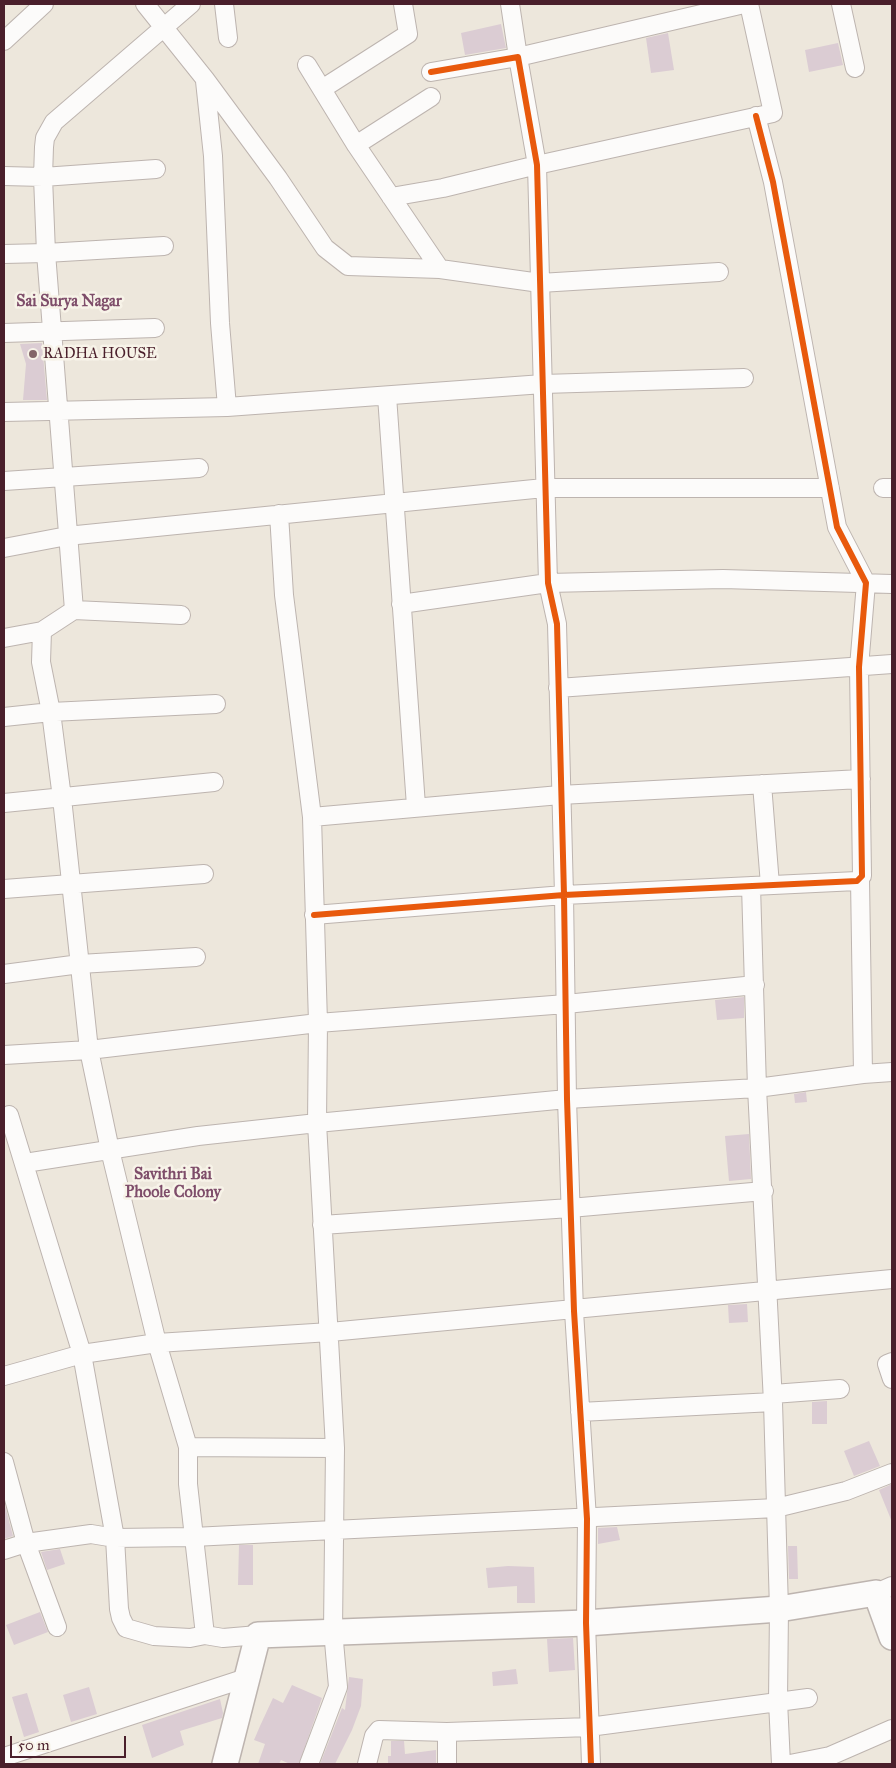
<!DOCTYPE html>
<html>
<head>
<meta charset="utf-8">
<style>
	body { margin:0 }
	#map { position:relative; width:896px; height:1768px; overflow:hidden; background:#ede7dc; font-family:"IM FELL Great Primer",serif }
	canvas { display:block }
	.frame { position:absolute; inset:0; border:5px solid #4a1f2b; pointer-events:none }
	.scale { position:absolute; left:10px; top:1736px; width:116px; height:22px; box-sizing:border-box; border:2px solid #4a1f2b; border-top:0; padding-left:6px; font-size:15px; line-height:18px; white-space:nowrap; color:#4a1f2b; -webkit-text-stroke:4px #f7f3e8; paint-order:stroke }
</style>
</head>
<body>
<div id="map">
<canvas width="896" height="1768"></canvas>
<div class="frame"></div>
<div class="scale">50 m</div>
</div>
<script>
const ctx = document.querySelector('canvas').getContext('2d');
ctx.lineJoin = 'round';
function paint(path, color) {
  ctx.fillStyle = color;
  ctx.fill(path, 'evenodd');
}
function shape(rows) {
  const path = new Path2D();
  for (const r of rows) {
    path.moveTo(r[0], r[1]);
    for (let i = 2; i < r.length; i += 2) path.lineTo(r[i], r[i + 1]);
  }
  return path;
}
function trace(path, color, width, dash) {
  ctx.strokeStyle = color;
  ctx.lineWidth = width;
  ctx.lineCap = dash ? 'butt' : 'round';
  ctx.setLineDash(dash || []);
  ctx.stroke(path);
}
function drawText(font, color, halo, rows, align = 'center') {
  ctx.font = font + ' "IM FELL Great Primer",serif';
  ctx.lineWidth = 5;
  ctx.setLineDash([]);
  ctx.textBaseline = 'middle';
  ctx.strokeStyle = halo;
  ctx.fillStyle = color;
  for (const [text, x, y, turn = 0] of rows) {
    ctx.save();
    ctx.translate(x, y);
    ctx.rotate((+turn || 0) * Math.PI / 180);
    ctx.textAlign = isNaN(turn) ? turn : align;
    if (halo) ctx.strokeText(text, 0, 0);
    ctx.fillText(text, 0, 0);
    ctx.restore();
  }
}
paint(shape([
	[501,24,506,48,465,55,461,33],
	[668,33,674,70,651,73,646,38],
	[838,43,843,65,809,72,805,50],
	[42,343,47,400,23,400,26,364,20,344],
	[744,997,744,1018,717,1020,715,1000],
	[806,1092,807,1102,795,1103,794,1094],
	[749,1134,751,1179,729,1181,725,1136],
	[747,1304,748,1322,729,1323,728,1305],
	[827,1401,827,1424,812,1424,812,1402],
	[869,1441,880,1466,854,1476,844,1451],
	[892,1484,892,1522,879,1490],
	[4,1502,13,1536,4,1539],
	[617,1527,620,1540,598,1544,598,1528],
	[239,1545,253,1545,253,1585,238,1585],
	[788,1546,797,1546,798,1579,789,1579],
	[60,1549,65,1564,47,1570,41,1552],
	[508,1566,534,1567,535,1603,517,1603,517,1586,488,1588,486,1568],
	[40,1612,48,1632,14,1645,6,1625],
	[573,1638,575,1670,549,1672,547,1639],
	[516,1669,518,1684,493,1686,492,1672],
	[349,1677,363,1679,361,1706,352,1730,335,1764,320,1764,342,1708,345,1710],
	[292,1685,322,1698,299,1764,290,1764,281,1760,279,1764,258,1764,265,1744,254,1740,260,1726,273,1698,283,1703],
	[89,1687,97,1714,71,1722,63,1695],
	[27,1693,39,1732,24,1737,12,1697],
	[220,1699,223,1713,222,1718,180,1731,184,1745,152,1758,142,1725],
	[391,1741,404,1741,405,1754,436,1750,436,1764,388,1764,388,1756,391,1756]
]), '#dbccd3');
const street = shape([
	[145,4,205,79,278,178,325,248,348,266,440,269,540,283,719,272],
	[224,4,228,38],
	[510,4,518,57,744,4],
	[841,4,855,68],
	[4,41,44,4],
	[307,65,356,145,440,269],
	[431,72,518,57,537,165,548,583,557,624,564,895,567,1099,574,1311,587,1519,586,1623,591,1764],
	[205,81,213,156,220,323,227,407],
	[322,89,408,34,403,4],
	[356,145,431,97],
	[4,176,43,177,156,169],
	[391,197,443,188,537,165,773,113,749,4],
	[164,246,46,253,43,177,44,147,45,138,54,122,191,4],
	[4,254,46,253,74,610],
	[4,333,155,328],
	[387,396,416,806],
	[4,412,227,407,543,384,744,378],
	[4,481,199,468],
	[883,488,892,488],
	[279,514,284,595,312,817,318,1023,317,1123,335,1448,333,1630,338,1687,309,1764],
	[4,548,67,536,544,488,830,488],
	[401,604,548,583,723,579,892,584],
	[181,615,74,610,42,631,41,662,51,712,62,798,89,1050,110,1150,157,1343,188,1447,188,1484,205,1635],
	[4,638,42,631],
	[558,688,892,664],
	[4,717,51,712,216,704],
	[762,784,770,885],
	[4,803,214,782],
	[312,817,560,795,861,779],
	[751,886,757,1088,773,1402,779,1609,778,1701,781,1764],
	[4,889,204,874],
	[314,915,564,895,857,881,862,876,859,667,866,583,837,527,773,182,756,116],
	[4,974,80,964,196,957],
	[4,1055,89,1050,318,1023,566,1004,755,985],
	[863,1074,892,1072],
	[9,1115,82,1354,157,1343,330,1332,892,1279],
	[25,1163,198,1136,317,1123,567,1099,757,1088,863,1074,860,879],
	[322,1225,570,1208,764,1191],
	[892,1362,887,1364,892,1379],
	[4,1376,82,1354,115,1538,119,1609,121,1618,126,1628,154,1636,190,1638,205,1635,223,1638,258,1635],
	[773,1394,840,1389],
	[580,1412,773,1402],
	[188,1447,335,1448],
	[4,1462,26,1543,57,1627],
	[4,1550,26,1543,91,1534,115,1538,193,1537,776,1508,846,1491,892,1473],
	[876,1593,892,1586],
	[4,1757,246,1678],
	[367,1764,374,1736,379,1730,447,1732],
	[447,1764,447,1732,589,1727,808,1698],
	[790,1764,830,1756,892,1729]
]);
const secondary = shape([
	[225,1764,258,1635,586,1623,779,1609,876,1593,892,1637]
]);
trace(street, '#bdb4af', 20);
trace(secondary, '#bdb4af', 28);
trace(street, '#fcfbfa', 18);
trace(secondary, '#fcfbfa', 25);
trace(shape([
	[431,72,518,57,537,165,548,583,557,624,564,895,567,1099,574,1311,587,1519,586,1623,591,1764],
	[314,915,564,895,857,881,862,876,859,667,866,583,837,527,773,182,756,116]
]), '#e8590c', 6);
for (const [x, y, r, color] of [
	[33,354,5,"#836569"]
]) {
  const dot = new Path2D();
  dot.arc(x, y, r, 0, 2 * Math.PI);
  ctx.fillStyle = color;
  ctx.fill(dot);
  trace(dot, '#f7f3e8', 2);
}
drawText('15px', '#4a1f2b', '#f7f3e8', [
	["RADHA HOUSE",43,354]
], 'left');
drawText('bold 16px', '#7e4d6a', '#f7f3e8', [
	["Sai Surya Nagar",69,302],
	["Savithri Bai",173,1175],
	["Phoole Colony",173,1193]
]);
</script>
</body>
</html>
